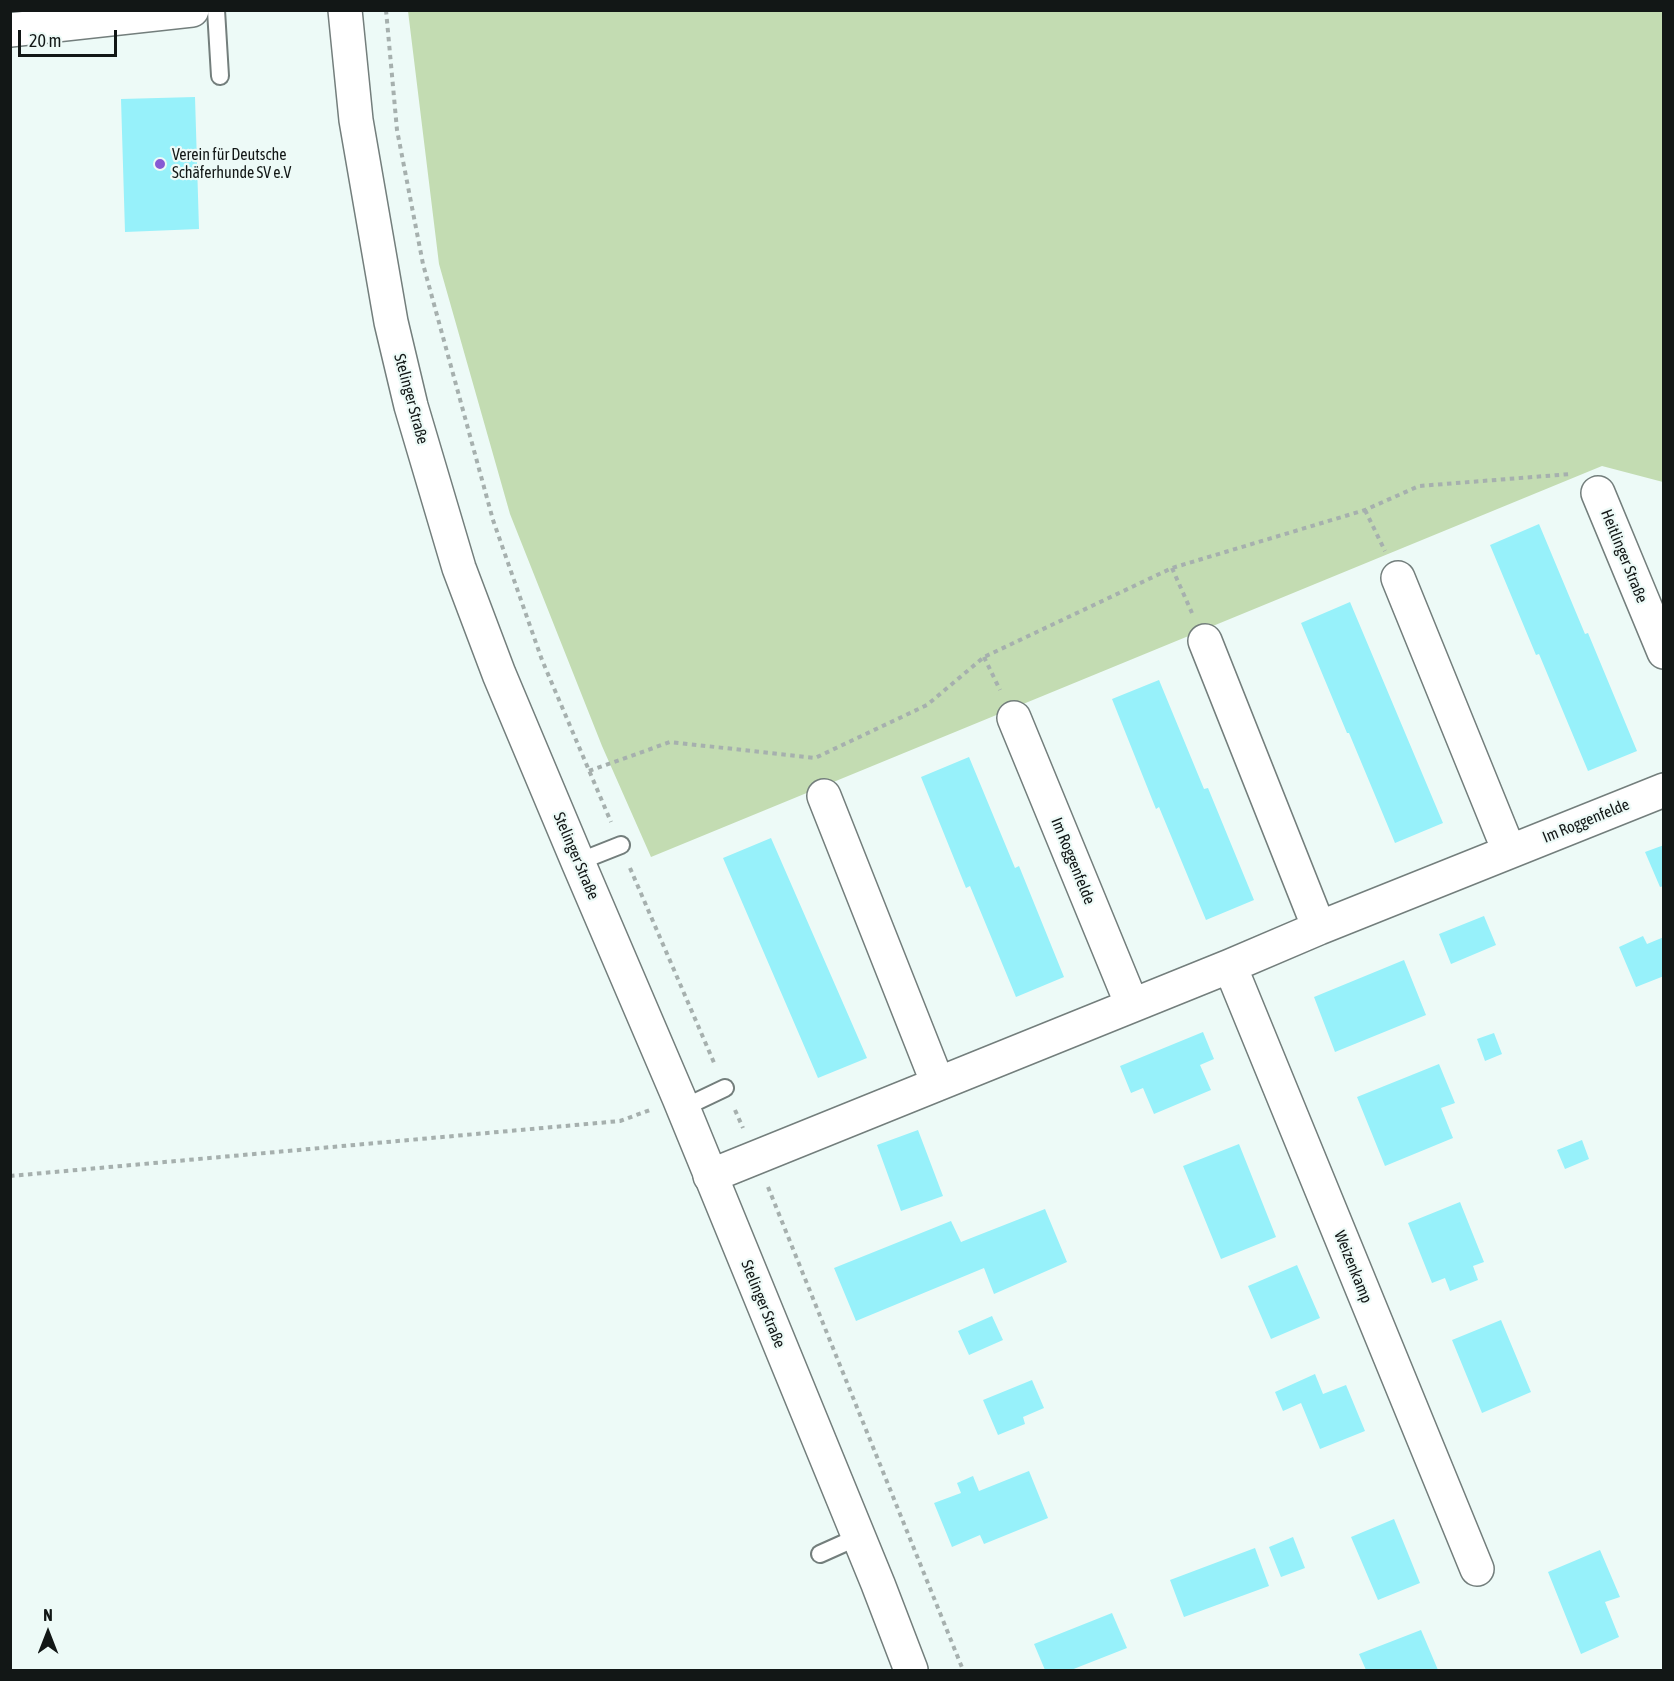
<!DOCTYPE html>
<html>
<head>
<meta charset="utf-8">
<style>
	body { margin:0 }
	#map { position:relative; width:1674px; height:1681px; overflow:hidden; background:#edfaf7; font-family:"Asap Condensed",sans-serif }
	canvas { display:block }
	.frame { position:absolute; inset:0; border:12px solid #121716; pointer-events:none }
	.north { position:absolute; left:18px; top:1603px; width:60px; height:60px; -webkit-text-stroke:4px #edfaf7; paint-order:stroke; rotate:0deg; font-size:16px; font-weight:700; line-height:24px; text-align:center; color:#121716 }
	.north::after { content:''; display:block; margin:auto; width:21px; height:27px; background:#121716; clip-path:polygon(50% 0,100% 100%,50% 72%,0 100%) }
	.scale { position:absolute; left:18px; top:30px; width:99px; height:27px; box-sizing:border-box; border:3px solid #121716; border-top:0; padding-left:8px; font-size:18px; line-height:21px; white-space:nowrap; color:#121716; -webkit-text-stroke:4px #edfaf7; paint-order:stroke }
</style>
</head>
<body>
<div id="map">
<canvas width="1674" height="1681"></canvas>
<div class="frame"></div>
<div class="north">N</div>
<div class="scale">20 m</div>
</div>
<script>
const ctx = document.querySelector('canvas').getContext('2d');
ctx.lineJoin = 'round';
function paint(path, color) {
  ctx.fillStyle = color;
  ctx.fill(path, 'evenodd');
}
function shape(rows) {
  const path = new Path2D();
  for (const r of rows) {
    path.moveTo(r[0], r[1]);
    for (let i = 2; i < r.length; i += 2) path.lineTo(r[i], r[i + 1]);
  }
  return path;
}
function trace(path, color, width, dash) {
  ctx.strokeStyle = color;
  ctx.lineWidth = width;
  ctx.lineCap = dash ? 'butt' : 'round';
  ctx.setLineDash(dash || []);
  ctx.stroke(path);
}
function drawText(font, color, halo, rows, align = 'center') {
  ctx.font = font + ' "Asap Condensed",sans-serif';
  ctx.lineWidth = 4.5;
  ctx.setLineDash([]);
  ctx.textBaseline = 'middle';
  ctx.strokeStyle = halo;
  ctx.fillStyle = color;
  for (const [text, x, y, turn = 0] of rows) {
    ctx.save();
    ctx.translate(x, y);
    ctx.rotate((+turn || 0) * Math.PI / 180);
    ctx.textAlign = isNaN(turn) ? turn : align;
    if (halo) ctx.strokeText(text, 0, 0);
    ctx.fillText(text, 0, 0);
    ctx.restore();
  }
}
paint(shape([
	[408,11,1663,11,1663,482,1602,466,651,857,602,746,510,514,439,264]
]), '#c3dcb2');
paint(shape([
	[195,97,199,229,125,232,121,99],
	[1539,524,1585,634,1588,633,1637,751,1588,771,1539,654,1536,655,1490,545],
	[1350,602,1443,823,1395,843,1349,733,1347,733,1301,623],
	[1159,680,1204,789,1208,788,1254,900,1206,920,1159,807,1156,809,1112,699],
	[969,757,1015,868,1019,866,1064,977,1016,997,970,886,966,888,921,777],
	[771,838,867,1058,818,1078,723,858],
	[1664,845,1664,886,1660,887,1645,852],
	[1484,916,1496,945,1451,964,1439,934],
	[1643,936,1647,944,1664,937,1664,976,1636,987,1619,947],
	[1404,960,1426,1015,1335,1052,1314,997],
	[1203,1032,1214,1059,1200,1065,1211,1090,1154,1114,1143,1088,1131,1093,1120,1066],
	[1494,1033,1502,1054,1485,1061,1477,1039],
	[1439,1064,1455,1103,1441,1108,1453,1138,1385,1166,1357,1097],
	[918,1130,943,1196,901,1211,877,1145],
	[1582,1140,1589,1159,1565,1169,1557,1150],
	[1239,1144,1276,1237,1221,1259,1183,1166],
	[1460,1202,1484,1262,1473,1266,1478,1280,1450,1291,1445,1278,1432,1283,1408,1223],
	[1045,1209,1067,1262,994,1294,984,1268,856,1321,834,1268,951,1221,961,1242],
	[1297,1265,1320,1318,1271,1339,1248,1286],
	[992,1316,1003,1340,969,1355,958,1331],
	[1501,1320,1531,1392,1482,1413,1452,1340],
	[1315,1374,1323,1394,1346,1385,1365,1431,1320,1449,1301,1403,1283,1411,1275,1392],
	[1032,1380,1044,1408,1023,1417,1025,1424,998,1435,983,1400],
	[1029,1471,1048,1518,984,1544,980,1535,952,1547,934,1503,961,1493,957,1483,973,1476,979,1491],
	[1394,1519,1420,1583,1378,1600,1351,1537],
	[1293,1537,1305,1568,1281,1577,1269,1547],
	[1255,1548,1269,1586,1184,1617,1170,1580],
	[1600,1550,1620,1597,1605,1602,1619,1637,1581,1654,1548,1572],
	[1112,1613,1127,1648,1071,1670,1045,1670,1034,1644],
	[1421,1630,1438,1670,1366,1670,1359,1654]
]), '#97f1fa');
const lane = shape([
	[216,10,220,76],
	[578,862,621,845],
	[683,1108,725,1088],
	[820,1554,858,1537]
]);
const street = shape([
	[10,30,192,10],
	[1598,493,1664,652],
	[1398,578,1509,851],
	[1205,641,1319,928],
	[1014,718,1132,1005],
	[824,796,938,1084],
	[1230,966,1477,1569],
	[710,1176,1230,966,1319,928,1664,790]
]);
const secondary = shape([
	[345,10,356,120,391,322,411,406,459,568,499,674,578,862,679,1098,878,1584,911,1670]
]);
trace(lane, '#737e7c', 20);
trace(street, '#737e7c', 36);
trace(secondary, '#737e7c', 36);
trace(shape([
	[386,10,397,130,423,264,493,520,542,660,611,822],
	[1365,510,1385,551],
	[1172,568,1192,613],
	[984,657,1000,690],
	[589,771,670,742,815,758,927,705,984,657,1172,568,1365,510,1419,486,1571,474],
	[630,868,715,1065],
	[735,1110,743,1128],
	[10,1176,620,1121,650,1110],
	[768,1187,963,1670]
]), '#a6b0ae', 4, [4.5, 4.5]);
trace(lane, '#fff', 16);
trace(street, '#fff', 33);
trace(secondary, '#fff', 33);
for (const [x, y, r, color] of [
	[160,164,6,"#875ad3"]
]) {
  const dot = new Path2D();
  dot.arc(x, y, r, 0, 2 * Math.PI);
  ctx.fillStyle = color;
  ctx.fill(dot);
  trace(dot, '#edfaf7', 2);
}
drawText('16px', '#121716', '#edfaf7', [
	["Verein für Deutsche",172,155],
	["Schäferhunde SV e.V",172,173]
], 'left');
drawText('16px', '#121716', '#edfaf7', [
	["Stelinger Straße",411,399,75],
	["Heitlinger Straße",1624,556,68],
	["Im Roggenfelde",1586,821,-22],
	["Stelinger Straße",576,856,67],
	["Im Roggenfelde",1073,861,68],
	["Weizenkamp",1353,1267,68],
	["Stelinger Straße",763,1304,68]
]);
</script>
</body>
</html>
